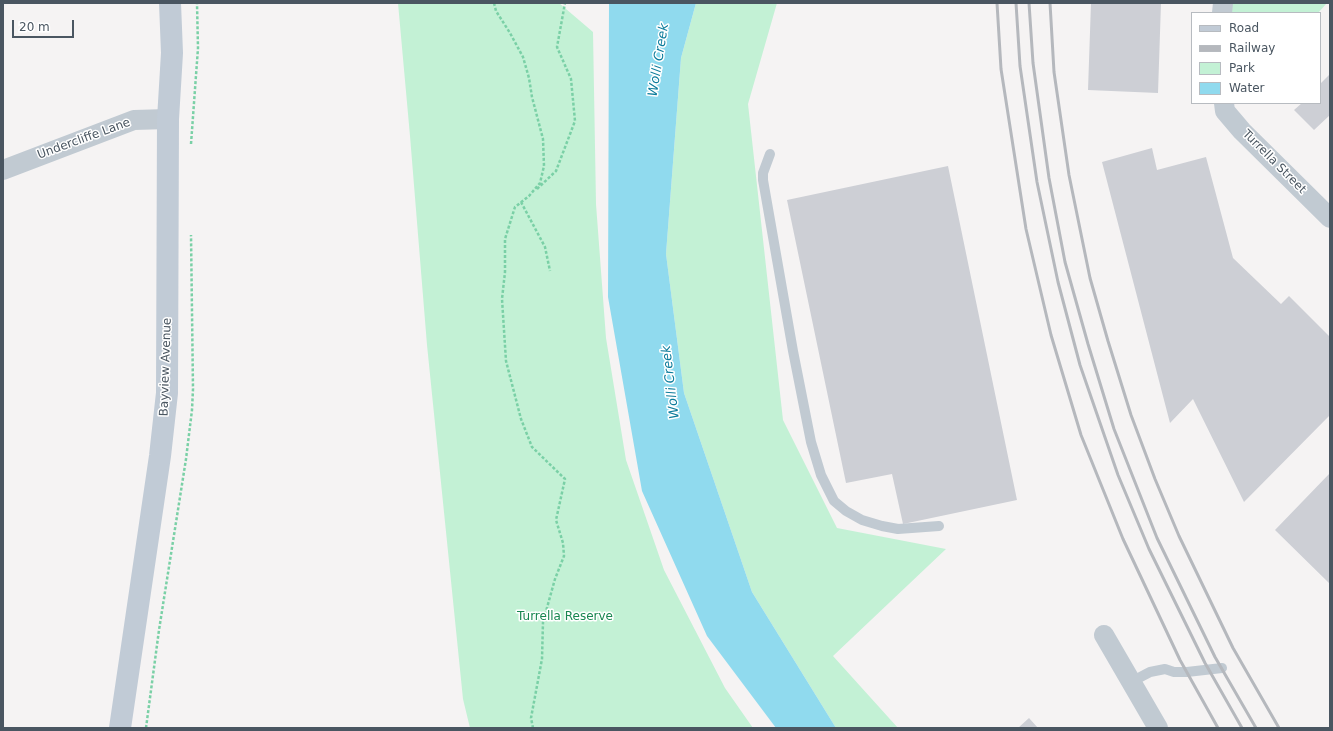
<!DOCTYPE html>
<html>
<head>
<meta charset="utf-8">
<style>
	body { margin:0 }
	#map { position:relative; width:1333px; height:731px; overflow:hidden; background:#f5f3f3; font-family:"DejaVu Sans",sans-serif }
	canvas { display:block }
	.frame { position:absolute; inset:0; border:4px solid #4a5661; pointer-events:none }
	.legend { position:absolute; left:1191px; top:12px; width:130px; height:92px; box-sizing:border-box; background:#fff; border:1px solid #b7bbc0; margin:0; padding:5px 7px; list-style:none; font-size:12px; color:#4a5661 }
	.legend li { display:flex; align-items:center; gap:8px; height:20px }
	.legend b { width:20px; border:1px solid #b7bbc0 }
	.scale { position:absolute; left:12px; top:20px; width:62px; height:18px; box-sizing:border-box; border:2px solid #4a5661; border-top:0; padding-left:5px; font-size:12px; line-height:14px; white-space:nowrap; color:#4a5661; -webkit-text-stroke:3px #fff; paint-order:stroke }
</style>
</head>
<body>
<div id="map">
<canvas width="1333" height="731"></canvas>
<div class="frame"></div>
<ul class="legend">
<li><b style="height:5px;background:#c1cbd6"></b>Road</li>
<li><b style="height:5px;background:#b5b8bd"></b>Railway</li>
<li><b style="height:11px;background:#c3f1d5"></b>Park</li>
<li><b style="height:11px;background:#90daee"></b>Water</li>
</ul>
<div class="scale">20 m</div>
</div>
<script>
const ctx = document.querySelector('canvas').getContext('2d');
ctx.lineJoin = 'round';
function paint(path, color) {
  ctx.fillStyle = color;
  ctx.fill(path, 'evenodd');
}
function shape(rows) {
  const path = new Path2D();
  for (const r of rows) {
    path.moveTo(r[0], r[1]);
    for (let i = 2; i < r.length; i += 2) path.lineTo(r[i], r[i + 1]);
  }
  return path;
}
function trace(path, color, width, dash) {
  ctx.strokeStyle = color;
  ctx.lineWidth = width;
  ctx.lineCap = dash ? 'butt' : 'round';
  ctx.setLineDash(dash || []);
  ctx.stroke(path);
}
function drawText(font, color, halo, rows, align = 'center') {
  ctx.font = font + ' "DejaVu Sans",sans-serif';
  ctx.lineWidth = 3;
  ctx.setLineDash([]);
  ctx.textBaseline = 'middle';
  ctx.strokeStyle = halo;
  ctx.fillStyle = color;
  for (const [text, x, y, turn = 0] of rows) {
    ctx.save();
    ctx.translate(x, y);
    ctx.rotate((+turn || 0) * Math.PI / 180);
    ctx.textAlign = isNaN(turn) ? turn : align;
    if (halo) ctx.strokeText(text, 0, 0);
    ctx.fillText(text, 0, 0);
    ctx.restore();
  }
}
paint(shape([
	[398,3,559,3,593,32,596,204,606,338,626,460,664,570,725,688,753,728,470,728,463,699,427,345,410,136],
	[696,3,777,3,748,104,783,420,837,528,946,549,833,656,898,728,836,728,752,592,684,393,666,254,681,58],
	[1223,3,1327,3,1318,13,1222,13]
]), '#c3f1d5');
paint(shape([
	[609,3,696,3,681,58,666,254,684,393,752,592,836,728,776,728,707,636,642,491,608,297]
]), '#90daee');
paint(shape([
	[1091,3,1161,3,1158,93,1088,90],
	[1329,75,1330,77,1330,115,1314,130,1294,110,1302,103,1320,103,1320,84],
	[1152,148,1157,170,1206,157,1233,258,1281,304,1289,296,1330,337,1330,415,1244,502,1193,399,1170,423,1102,162],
	[948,166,1017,500,903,524,892,474,846,483,787,200],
	[1330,473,1330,584,1275,530],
	[1029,718,1038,728,1018,728]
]), '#cdcfd5');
trace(shape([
	[494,3,496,11,510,33,523,57,529,78,532,97,543,139,544,166,540,183,529,196,515,207,505,239,505,272,502,299,506,361,521,419,532,447,565,479,556,520,563,543,564,556,555,579,543,622,542,659,531,718,533,728],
	[191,144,198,48,197,3],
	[537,189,556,171,575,121,571,79,557,47,565,3],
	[521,202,545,247,550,271],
	[146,728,159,630,186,459,192,410,193,389,191,235]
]), '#7ad0a6', 2.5, [3, 2]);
trace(shape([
	[770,154,763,173,763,180,793,351,811,442,821,475,834,501,846,511,862,520,882,526,898,529,939,526],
	[1131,682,1150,672,1165,669,1174,672,1187,672,1222,668]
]), '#c1cad2', 10);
trace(shape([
	[1222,13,1223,3],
	[1224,103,1225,111,1242,131,1330,218],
	[3,170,134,120,168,119],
	[1104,635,1158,728]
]), '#c1cad2', 20);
trace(shape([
	[120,728,160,456,167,393,168,119,172,53,170,3]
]), '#c1cbd6', 22);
trace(shape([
	[997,3,1001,69,1026,229,1051,335,1081,435,1123,539,1180,660,1218,728],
	[1016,3,1020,66,1037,182,1058,282,1080,365,1118,475,1149,549,1205,663,1242,728],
	[1029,3,1033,63,1049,178,1065,262,1088,344,1114,429,1157,538,1215,657,1256,728],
	[1050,3,1054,72,1069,175,1090,278,1108,341,1131,415,1155,479,1179,536,1233,648,1279,728]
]), '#b5b8bd', 3);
drawText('12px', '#4a5661', '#fff', [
	["Undercliffe Lane",84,139,-20],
	["Turrella Street",1274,162,45],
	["Bayview Avenue",166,367,-88]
]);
drawText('12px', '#17864f', '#fff', [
	["Turrella Reserve",565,617]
]);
drawText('italic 13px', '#0c7c9b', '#fff', [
	["Wolli Creek",659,60,-81],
	["Wolli Creek",671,382,-97]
]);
</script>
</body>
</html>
